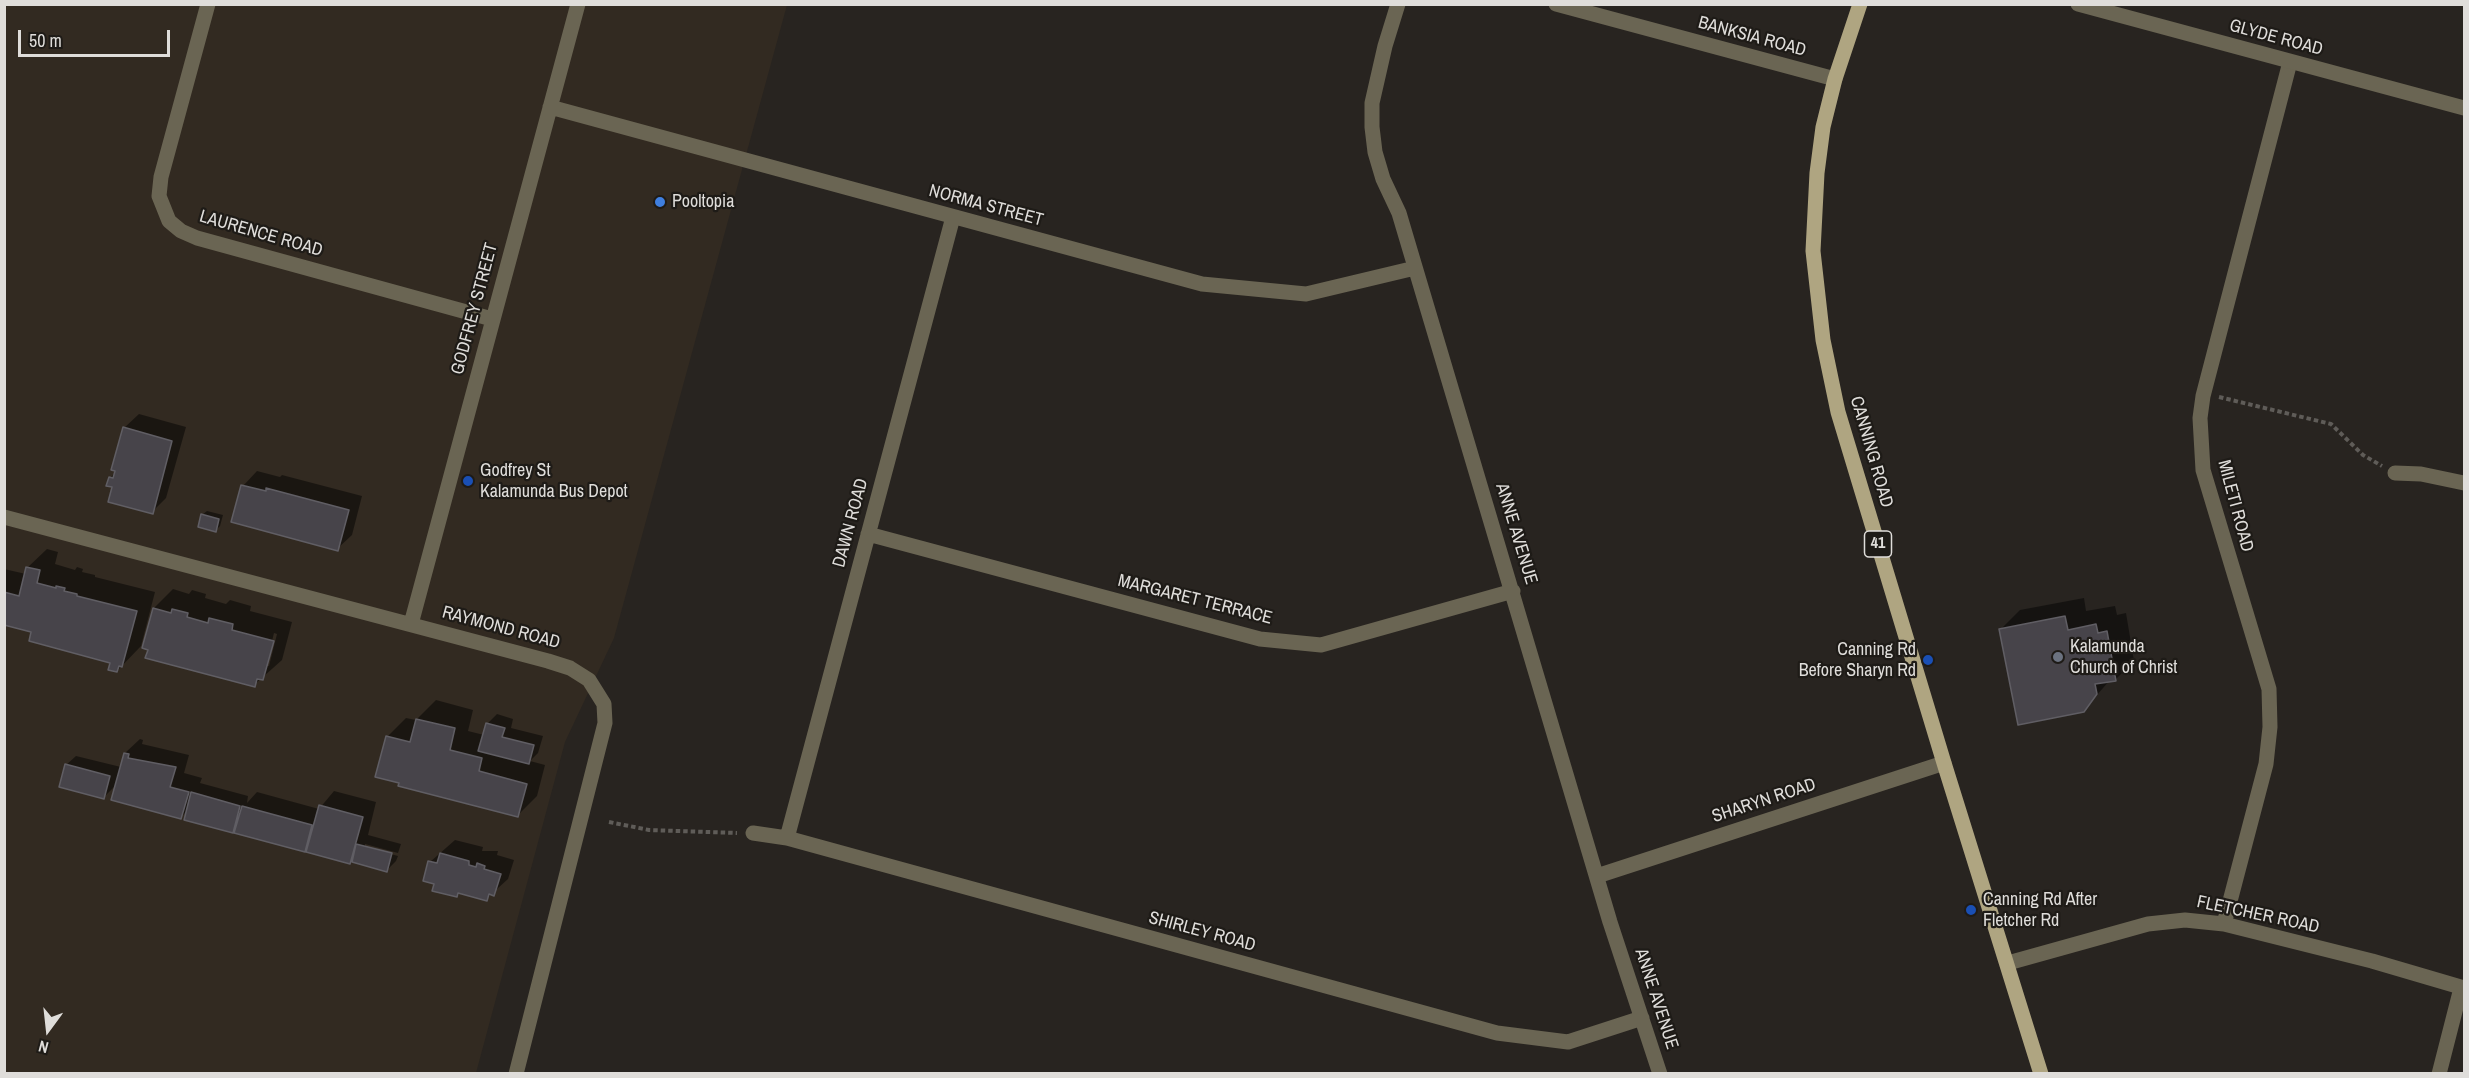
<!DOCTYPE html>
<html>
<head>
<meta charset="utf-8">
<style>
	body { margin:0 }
	#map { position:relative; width:2469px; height:1078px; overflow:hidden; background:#282420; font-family:"Archivo Narrow",sans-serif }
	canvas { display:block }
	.frame { position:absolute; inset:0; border:6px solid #dfddda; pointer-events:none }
	.north { position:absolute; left:18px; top:1000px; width:60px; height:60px; -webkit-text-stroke:4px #1e1b17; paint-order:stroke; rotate:195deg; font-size:16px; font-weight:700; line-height:24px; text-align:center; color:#dfddda }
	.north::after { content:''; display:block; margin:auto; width:21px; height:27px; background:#dfddda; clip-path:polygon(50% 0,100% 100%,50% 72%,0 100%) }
	.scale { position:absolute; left:18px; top:30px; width:152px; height:27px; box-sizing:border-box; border:3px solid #dfddda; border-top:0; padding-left:8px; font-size:18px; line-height:21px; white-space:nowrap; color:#dfddda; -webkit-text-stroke:4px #1e1b17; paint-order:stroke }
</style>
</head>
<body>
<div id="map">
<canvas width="2469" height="1078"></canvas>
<div class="frame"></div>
<div class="north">N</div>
<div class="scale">50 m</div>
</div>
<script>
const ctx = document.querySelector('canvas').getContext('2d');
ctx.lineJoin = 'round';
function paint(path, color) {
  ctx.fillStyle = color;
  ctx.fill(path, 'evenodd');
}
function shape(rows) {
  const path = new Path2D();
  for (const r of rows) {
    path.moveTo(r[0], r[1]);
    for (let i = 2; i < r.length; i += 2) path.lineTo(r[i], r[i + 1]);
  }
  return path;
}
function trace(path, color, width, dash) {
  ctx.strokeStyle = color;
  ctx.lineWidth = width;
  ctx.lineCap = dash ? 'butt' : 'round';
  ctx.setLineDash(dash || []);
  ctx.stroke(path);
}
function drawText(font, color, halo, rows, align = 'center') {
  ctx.font = font + ' "Archivo Narrow",sans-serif';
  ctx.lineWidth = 4.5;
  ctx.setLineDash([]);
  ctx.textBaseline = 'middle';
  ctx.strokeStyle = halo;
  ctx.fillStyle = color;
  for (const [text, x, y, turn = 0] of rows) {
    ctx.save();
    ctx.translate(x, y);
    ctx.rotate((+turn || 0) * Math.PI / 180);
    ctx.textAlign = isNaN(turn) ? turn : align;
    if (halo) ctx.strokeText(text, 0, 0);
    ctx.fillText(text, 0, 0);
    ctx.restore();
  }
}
paint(shape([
	[5,5,787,5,614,638,565,742,476,1073,5,1074]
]), '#322a21');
paint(shape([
	[139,414,186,427,166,498,152,512,114,486,110,478,118,470,124,428],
	[257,471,280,477,282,475,362,496,352,535,337,549,243,486],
	[207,511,223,515,220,526,215,531,202,515],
	[47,549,58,552,55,564,75,570,77,567,83,569,82,572,95,575,95,577,155,592,141,646,117,671,112,662,33,631,4,623,4,569,26,574,27,568],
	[173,589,189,594,192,590,206,594,205,598,226,604,230,600,251,606,250,611,292,622,282,660,254,685,149,649,154,608],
	[274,633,277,634,269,666,266,666],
	[2084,598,2086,611,2115,606,2117,615,2126,613,2134,661,2115,680,2110,680,2083,711,2001,629,2020,610],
	[436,700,473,710,468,731,484,735,487,724,497,714,513,719,511,728,543,736,538,753,530,761,545,765,537,796,518,815,387,737,406,718,416,720],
	[140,739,143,740,142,744,189,755,184,773,202,778,200,783,248,796,247,803,257,792,319,809,334,791,376,802,368,835,401,844,398,853,365,844,365,847,398,856,396,861,387,870,352,861,350,863,236,832,238,825,232,831,188,810,180,818,117,784,104,797,66,765,76,756,121,767,125,753],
	[455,840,483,847,482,851,498,851,497,855,514,860,508,879,486,899,460,892,457,896,436,883,430,862]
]), '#0007');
const building = shape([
	[123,427,172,441,153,514,108,502,112,487,106,486,109,477,113,478,115,471,111,470,123,427],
	[241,485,266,491,266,488,349,510,338,551,231,522,241,485],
	[201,514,219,519,216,532,198,527,201,514],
	[26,567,40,570,37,583,56,588,56,586,65,588,64,591,77,594,77,596,137,611,122,667,119,666,117,672,108,670,110,663,29,641,31,632,4,625,4,592,19,596,26,567],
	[153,608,171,613,172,609,188,613,187,617,208,623,209,618,233,624,232,630,274,641,263,680,257,679,255,687,145,658,148,650,142,648,153,608],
	[2065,616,2068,630,2096,624,2098,633,2107,631,2116,681,2095,684,2097,694,2084,712,2018,725,1999,629,2065,616],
	[416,719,455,728,450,750,482,758,479,771,527,784,518,817,398,786,399,783,375,777,386,736,410,742,416,719],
	[486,723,505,728,502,737,534,745,529,764,478,751,486,723],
	[124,753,129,754,128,758,176,767,170,787,189,792,181,819,111,800,124,753],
	[65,764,110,776,104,799,59,787,65,764],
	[191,792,240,806,233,833,184,820,191,792],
	[319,805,363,817,350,864,306,852,319,805],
	[242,806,312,825,305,852,234,833,242,806],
	[356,844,392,853,387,872,352,862,356,844],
	[440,853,469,861,469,865,476,867,477,863,485,866,484,869,501,874,494,896,489,894,487,901,458,893,457,897,432,891,434,884,423,881,428,861,437,863,440,853]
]);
paint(building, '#47444a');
trace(building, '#605e64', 1.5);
trace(shape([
	[2219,397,2331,424,2363,455,2382,466],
	[609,822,649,830,737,833]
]), '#5f5c58', 4, [4.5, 3]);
trace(shape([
	[208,4,161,177,159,196,169,221,181,231,197,238,492,319],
	[1398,4,1385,46,1372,103,1372,127,1375,152,1383,179,1399,213,1610,922,1660,1074],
	[1556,4,1835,79],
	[550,107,1202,284,1306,294,1415,268],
	[2395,473,2421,474,2464,483],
	[4,517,548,661,570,668,589,680,604,704,605,723,516,1074],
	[868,534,1260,639,1321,645,1513,591],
	[411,624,578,4],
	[753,833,787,838,1497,1033,1568,1042,1642,1018],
	[787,838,953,217],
	[1597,876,1944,763],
	[2224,924,2266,764,2270,727,2269,689,2203,470,2200,418,2203,396,2290,62],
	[2008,963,2148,924,2185,920,2224,924,2372,961,2464,988],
	[2439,1074,2461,988]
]), '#6a6553', 15);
trace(shape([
	[2078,4,2464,108]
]), '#6a6553', 15);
trace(shape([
	[1860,4,1835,79,1823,127,1817,173,1813,251,1823,340,1838,412,1944,763,2041,1074]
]), '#afa581', 15);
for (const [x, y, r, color] of [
	[660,202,6,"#3f7fe0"],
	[468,481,6,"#1a4fb4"],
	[2058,657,6,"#6b7280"],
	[1928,660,6,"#1a4fb4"],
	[1971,910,6,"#1a4fb4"]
]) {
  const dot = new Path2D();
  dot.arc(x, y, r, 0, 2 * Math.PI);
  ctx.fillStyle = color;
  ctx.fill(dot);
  trace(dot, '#1e1b17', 2);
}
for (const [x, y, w] of [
	[1878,544,27]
]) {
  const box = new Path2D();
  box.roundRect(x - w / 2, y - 13, w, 26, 4.5);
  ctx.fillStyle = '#1e1b17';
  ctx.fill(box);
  trace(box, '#dfddda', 1.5);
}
drawText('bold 16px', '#dfddda', null, [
	["41",1878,544]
]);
drawText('18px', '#dfddda', '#1e1b17', [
	["BANKSIA ROAD",1752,37,15],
	["GLYDE ROAD",2276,38,15],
	["NORMA STREET",986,206,15],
	["LAURENCE ROAD",261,234,16],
	["GODFREY STREET",475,309,-75],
	["CANNING ROAD",1871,452,74],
	["MILETI ROAD",2235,506,75],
	["DAWN ROAD",851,523,-75],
	["ANNE AVENUE",1516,534,73],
	["MARGARET TERRACE",1195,600,14],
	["RAYMOND ROAD",501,628,15],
	["SHARYN ROAD",1764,801,-18],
	["FLETCHER ROAD",2258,915,12],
	["SHIRLEY ROAD",1202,932,15],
	["ANNE AVENUE",1656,999,72]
]);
drawText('18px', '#dfddda', '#1e1b17', [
	["Pooltopia",672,202],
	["Godfrey St",480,471],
	["Kalamunda Bus Depot",480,492],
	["Kalamunda",2070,647],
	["Church of Christ",2070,668],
	["Canning Rd",1916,650,"right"],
	["Before Sharyn Rd",1916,671,"right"],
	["Canning Rd After",1983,900],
	["Fletcher Rd",1983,921]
], 'left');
</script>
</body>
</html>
